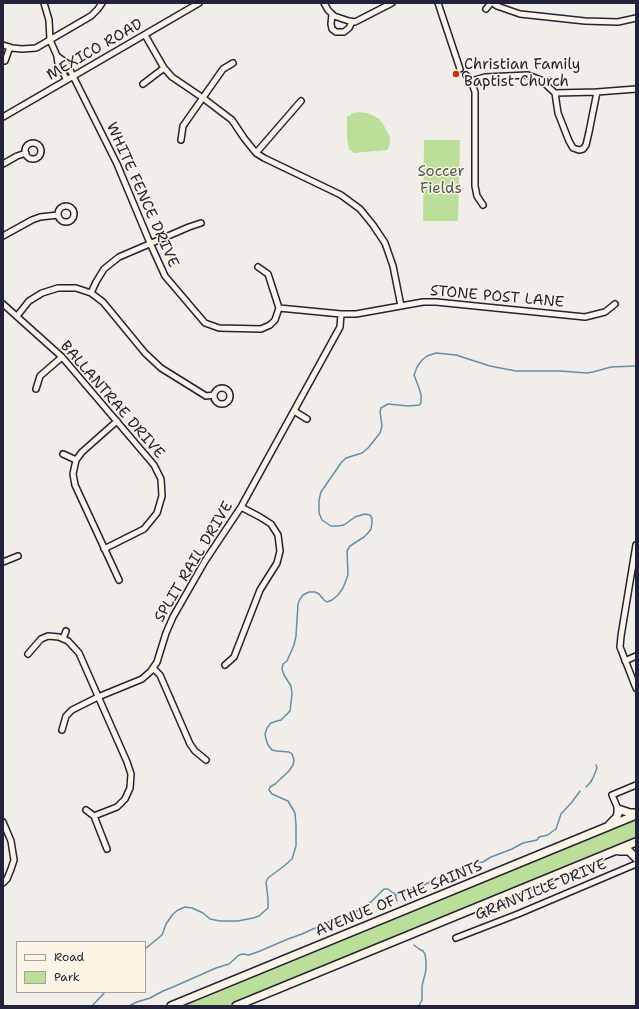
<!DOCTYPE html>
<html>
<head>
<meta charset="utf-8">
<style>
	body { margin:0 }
	#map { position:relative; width:639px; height:1009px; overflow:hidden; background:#f1eee9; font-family:"Shantell Sans",sans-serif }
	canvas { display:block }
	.frame { position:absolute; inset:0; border:4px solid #22223b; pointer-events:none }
	.legend { position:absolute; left:16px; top:941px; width:130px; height:52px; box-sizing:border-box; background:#fcf5e5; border:1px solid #a5a1a1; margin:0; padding:5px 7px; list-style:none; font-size:12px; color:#22223b }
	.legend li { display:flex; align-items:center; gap:8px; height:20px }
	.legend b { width:20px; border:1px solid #a5a1a1 }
</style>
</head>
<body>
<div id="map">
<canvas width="639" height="1009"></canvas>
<div class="frame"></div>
<ul class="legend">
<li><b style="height:5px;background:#fcf5e5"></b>Road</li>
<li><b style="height:11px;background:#bbde98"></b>Park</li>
</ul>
</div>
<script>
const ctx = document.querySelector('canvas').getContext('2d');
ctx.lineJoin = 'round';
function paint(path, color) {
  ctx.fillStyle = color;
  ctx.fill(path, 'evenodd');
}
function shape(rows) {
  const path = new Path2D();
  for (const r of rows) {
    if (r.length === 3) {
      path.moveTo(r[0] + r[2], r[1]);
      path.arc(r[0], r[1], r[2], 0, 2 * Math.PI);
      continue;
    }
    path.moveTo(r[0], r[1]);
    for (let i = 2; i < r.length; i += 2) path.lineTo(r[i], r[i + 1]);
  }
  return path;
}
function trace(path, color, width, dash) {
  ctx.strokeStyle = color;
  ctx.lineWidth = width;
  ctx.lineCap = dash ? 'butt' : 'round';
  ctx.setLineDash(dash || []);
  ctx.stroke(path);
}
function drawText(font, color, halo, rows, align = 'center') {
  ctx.font = font + ' "Shantell Sans",sans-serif';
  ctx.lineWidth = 3;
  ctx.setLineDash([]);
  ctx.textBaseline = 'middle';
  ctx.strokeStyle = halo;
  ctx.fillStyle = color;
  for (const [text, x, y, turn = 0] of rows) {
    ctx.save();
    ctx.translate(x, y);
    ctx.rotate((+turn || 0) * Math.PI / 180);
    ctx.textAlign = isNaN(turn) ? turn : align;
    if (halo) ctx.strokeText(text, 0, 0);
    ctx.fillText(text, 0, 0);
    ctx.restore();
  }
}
paint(shape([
	[359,112,367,113,374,116,379,119,383,124,389,135,390,142,389,147,387,150,354,153,349,149,347,138,347,117,353,113],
	[424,140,460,140,458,221,423,221],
	[636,820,636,837,537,879,242,1000,226,1006,180,1006,511,870]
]), '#bbde98');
trace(shape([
	[586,787,590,783,593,778,597,768,596,765],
	[395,895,399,894,406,891,418,888,434,880,474,863,483,862,491,857,512,849,523,843,537,840,539,837,548,835,553,831,556,829,561,814,572,802,580,791],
	[414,945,419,949,423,951,425,954,426,961,426,970,422,986,422,1000,419,1006],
	[145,949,162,935,166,924,173,914,178,910,185,907,192,908,203,913,210,919,220,921,238,921,253,918,259,916,268,908,268,899,266,882,268,878,284,866,292,859,296,846,296,825,295,813,288,801,272,794,269,790,270,787,275,784,289,771,293,765,294,760,292,754,289,752,277,751,272,750,268,745,266,739,265,734,267,728,271,723,277,721,281,720,290,711,292,694,291,686,284,675,282,669,283,664,287,661,294,645,296,636,298,604,300,599,303,595,309,592,315,592,319,594,324,600,327,602,332,600,338,595,343,588,348,575,347,551,350,546,364,537,368,533,371,529,372,523,372,518,370,515,365,514,355,517,344,525,338,526,331,526,322,520,319,513,319,500,321,492,341,463,346,458,362,453,368,448,380,433,382,426,380,412,381,408,388,404,408,406,419,405,421,403,421,395,419,388,414,375,417,367,422,360,427,356,436,353,456,355,490,366,516,371,560,371,587,373,593,372,611,367,636,366],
	[92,1006,105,992],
	[129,1006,137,1002,150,998,163,991,173,987,216,968,229,964,239,955,243,954,249,955,260,951,288,939,302,934,335,919,352,914,371,902,384,889,388,889,392,892,395,894,397,901]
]), '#6290a6', 1.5);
const minor = shape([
	[44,3,49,20,50,40,57,56,58,64,67,80],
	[324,3,328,10,334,16,349,21,355,22,392,3],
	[438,3,460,69],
	[493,3,497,6,520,14,585,21,618,22,636,18],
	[486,9,491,3],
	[332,14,331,24,332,29,336,32,344,32,349,28,352,22],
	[145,35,164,68,172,77,203,98,232,120,244,138,256,153,264,158,341,195,360,209,373,225,385,243,393,266,401,306],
	[3,45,12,48,22,49,36,48,91,16,98,9,102,3],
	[57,56,64,61,69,68,117,164,150,243,165,276,205,323,219,328,261,329,270,325,275,320,279,308,268,274,258,267],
	[5,61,10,47],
	[466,75,471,81,475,92,475,186,477,196,483,205],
	[471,81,485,77,528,75,541,80,555,93,597,92,636,89],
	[143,84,164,68],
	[555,93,558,113,569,141,573,148,579,150,583,149,586,145,589,132,597,92],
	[3,117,199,3],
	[181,140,183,126,223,69,233,63],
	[33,151,8],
	[256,153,301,101],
	[3,164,17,156,26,153],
	[66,214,8],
	[3,236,32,220,40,217,58,215],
	[91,293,96,282,104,269,119,257,189,227,201,223],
	[3,304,62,357,154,465,161,479,162,496,157,513,144,529,104,549],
	[279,308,341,314,356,314,423,302,436,302,585,317,605,312,615,304],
	[17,316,29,301,42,293,58,288,76,288,91,293,103,302,145,353,161,368,206,396,214,395],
	[222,396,8],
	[36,389,40,376,62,357],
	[294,411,307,419],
	[117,421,82,452,76,460,73,474,75,485,119,580],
	[63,454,76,460],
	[636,545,621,636,620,647,636,688],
	[3,562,18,556],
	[63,639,66,631],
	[28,654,41,639,48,636,59,637,68,641,79,653,127,762,131,774,130,788,125,799,117,807,94,816,107,849],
	[625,661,636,656],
	[225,665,234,657,260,590,277,563,280,551,278,535,271,524,260,517,241,507],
	[153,668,160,675,190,744,195,751,206,760],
	[62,730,66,716,72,710,98,697,142,679,151,671,157,662,166,633,173,617,205,561,241,507,340,327,341,314],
	[618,809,612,795,636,785],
	[86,810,94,816],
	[3,822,11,841,14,860,11,869,7,879,3,883],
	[456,938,518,914,636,864]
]);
const highway = shape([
	[610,824,616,818,618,814,618,809,630,813,636,813],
	[619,851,629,851,636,858],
	[171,1006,636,815],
	[236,1006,636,842]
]);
trace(minor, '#22223b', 8);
trace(highway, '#22223b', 10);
trace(minor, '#fcf5e5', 5);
trace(highway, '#fcf5e5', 7);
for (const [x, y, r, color] of [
	[456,74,4,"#c8321e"]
]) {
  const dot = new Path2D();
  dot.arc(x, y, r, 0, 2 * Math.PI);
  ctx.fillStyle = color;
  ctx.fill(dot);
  trace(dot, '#fcf5e5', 1.5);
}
drawText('15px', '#22223b', '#fcf5e5', [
	["MEXICO ROAD",95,50,-30],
	["WHITE FENCE DRIVE",142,195,66],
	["STONE POST LANE",497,297,5],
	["BALLANTRAE DRIVE",112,400,49],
	["SPLIT RAIL DRIVE",194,562,-59],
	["GRANVILLE DRIVE",541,890,-22],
	["AVENUE OF THE SAINTS",399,899,-22]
]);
drawText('15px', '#22223b', '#fcf5e5', [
	["Christian Family",464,65],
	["Baptist Church",464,82]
], 'left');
drawText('15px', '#505a57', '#fcf5e5', [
	["Soccer",441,172],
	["Fields",441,189]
]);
</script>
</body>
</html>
